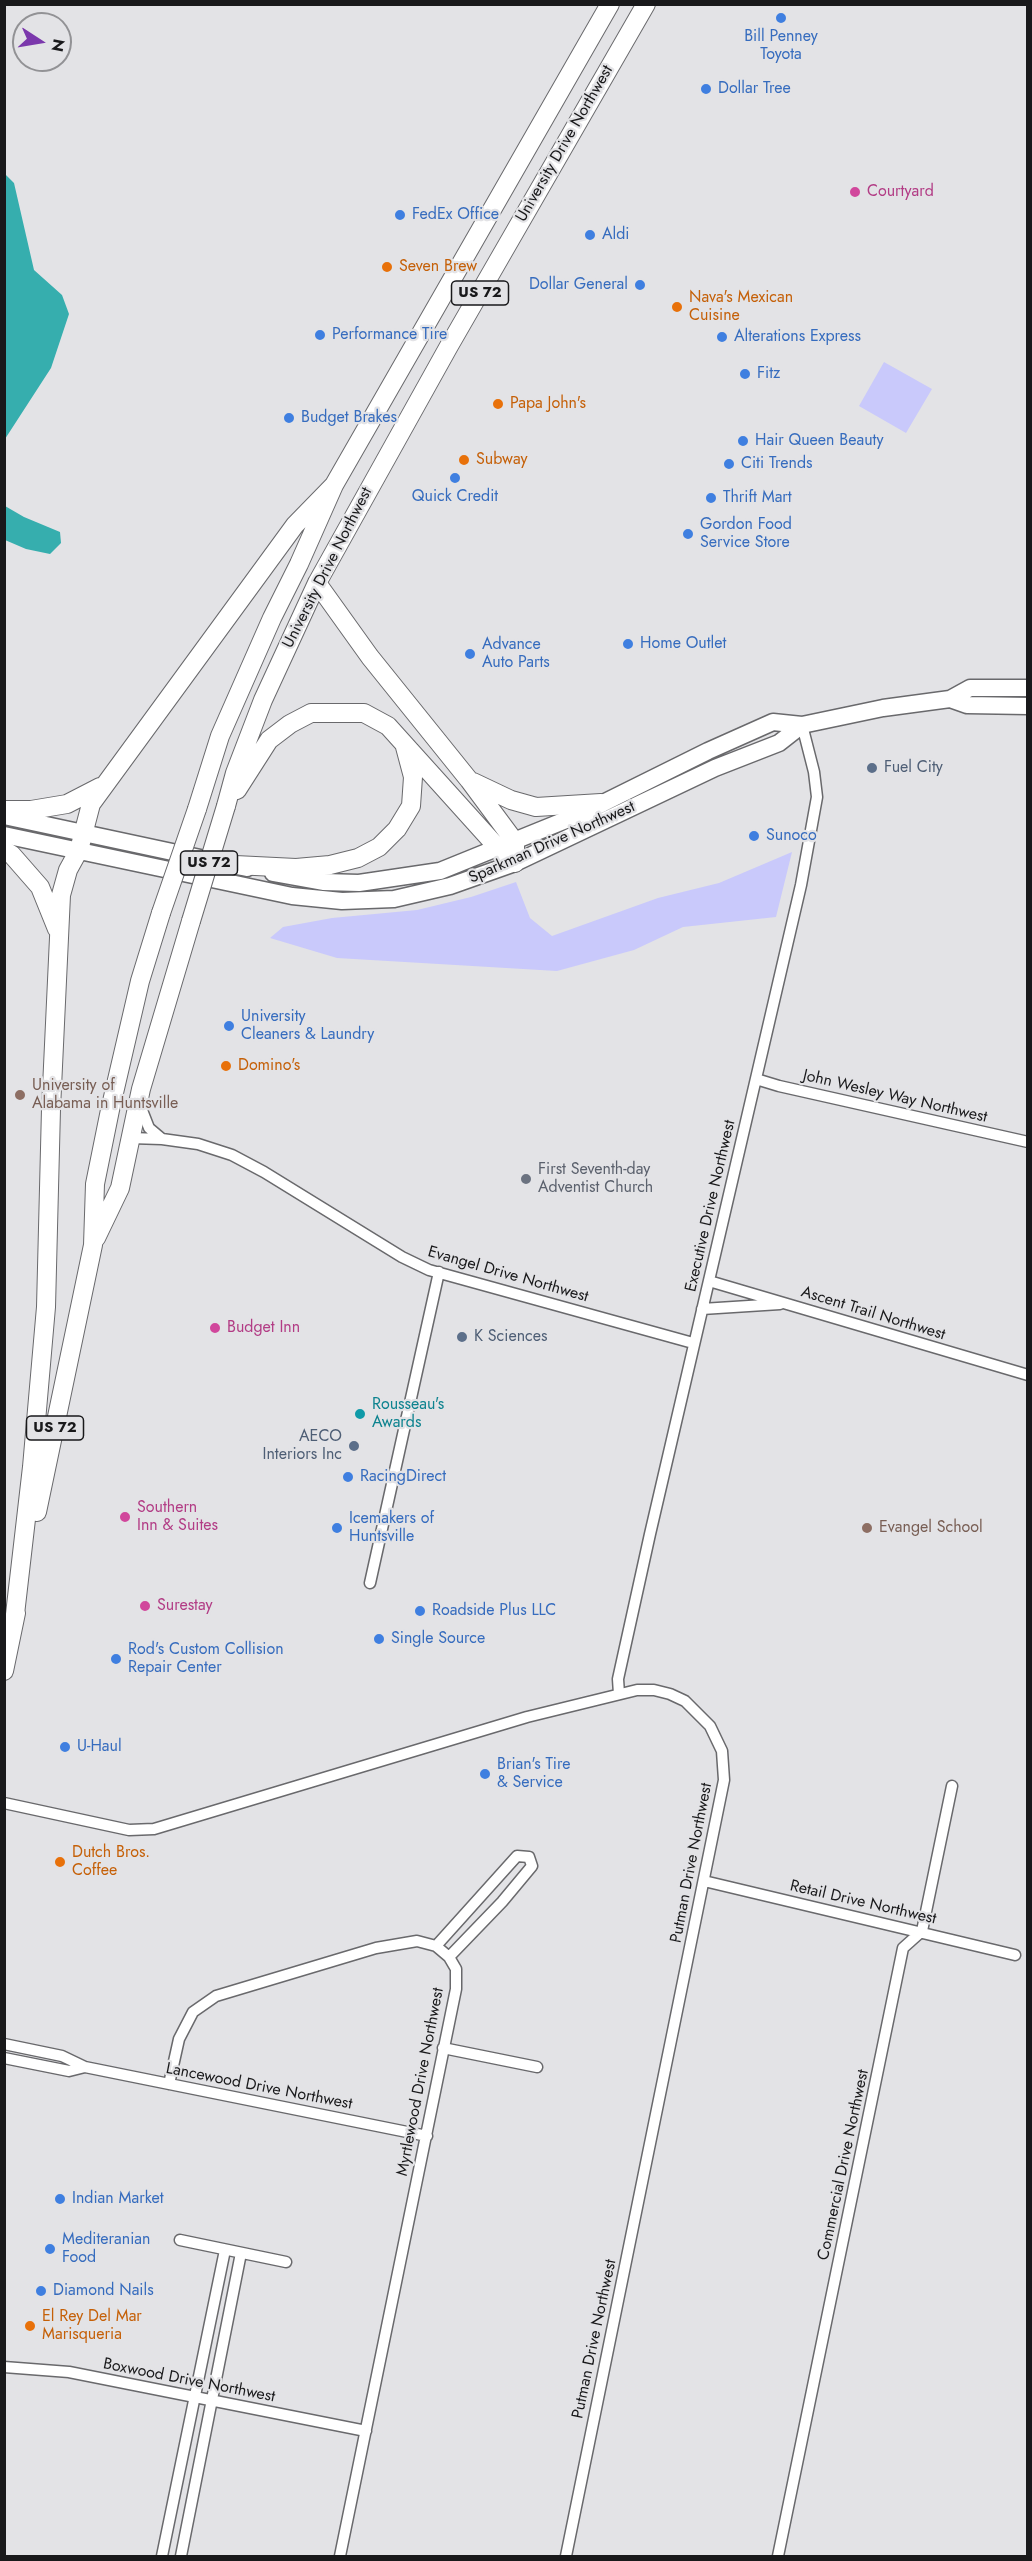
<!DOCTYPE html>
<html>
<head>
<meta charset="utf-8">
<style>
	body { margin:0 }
	#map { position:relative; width:1032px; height:2561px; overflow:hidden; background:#e3e3e6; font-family:Jost,sans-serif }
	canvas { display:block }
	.frame { position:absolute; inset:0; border:6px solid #19191b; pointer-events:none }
	.north { position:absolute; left:12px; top:12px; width:60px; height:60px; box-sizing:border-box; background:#e3e3e6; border:2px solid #929295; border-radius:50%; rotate:102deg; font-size:16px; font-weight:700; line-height:24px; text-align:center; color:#19191b }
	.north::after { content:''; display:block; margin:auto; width:21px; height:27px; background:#7b38ac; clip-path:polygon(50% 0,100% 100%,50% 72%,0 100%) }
</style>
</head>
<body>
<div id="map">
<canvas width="1032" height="2561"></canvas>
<div class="frame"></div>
<div class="north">N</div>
</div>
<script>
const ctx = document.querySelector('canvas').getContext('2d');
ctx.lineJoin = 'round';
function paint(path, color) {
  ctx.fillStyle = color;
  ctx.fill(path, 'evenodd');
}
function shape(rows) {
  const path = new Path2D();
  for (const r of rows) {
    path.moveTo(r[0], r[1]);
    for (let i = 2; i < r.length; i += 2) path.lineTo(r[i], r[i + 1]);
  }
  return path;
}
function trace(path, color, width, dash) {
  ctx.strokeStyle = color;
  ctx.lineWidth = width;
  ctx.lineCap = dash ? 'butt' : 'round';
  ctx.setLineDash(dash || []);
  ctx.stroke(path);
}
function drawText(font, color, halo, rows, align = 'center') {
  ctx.font = font + ' Jost,sans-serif';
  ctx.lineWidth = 4.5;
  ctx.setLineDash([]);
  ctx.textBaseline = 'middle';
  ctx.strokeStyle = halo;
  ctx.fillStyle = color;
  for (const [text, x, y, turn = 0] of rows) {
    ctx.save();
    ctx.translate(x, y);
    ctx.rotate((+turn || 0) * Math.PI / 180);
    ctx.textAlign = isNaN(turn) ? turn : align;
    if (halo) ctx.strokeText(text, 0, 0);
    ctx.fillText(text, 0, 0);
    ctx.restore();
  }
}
paint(shape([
	[884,362,932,389,906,433,859,406],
	[792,852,776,917,683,927,634,950,557,971,337,958,270,938,283,927,332,918,417,910,471,897,516,882,530,918,552,936,658,898,719,883]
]), '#c9c9fb');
paint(shape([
	[5,174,14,183,34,270,62,295,69,314,51,368,5,439],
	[5,506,24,517,60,532,61,543,50,554,26,549,5,540]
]), '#36aeae');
const minor = shape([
	[756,1079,779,1086,1028,1142],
	[140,1105,149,1128,162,1139],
	[130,1138,162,1139,198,1144,232,1155,264,1172,402,1257,429,1270,693,1343],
	[709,1281,1028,1375],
	[702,1309,780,1304],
	[370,1583,439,1272],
	[619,1694,618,1679,650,1534,801,885,817,797,814,772,802,725],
	[4,1803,129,1830,154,1829,527,1717,637,1690,654,1690,670,1694,685,1701,710,1726,722,1751,724,1780,566,2556],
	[704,1881,1015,1955],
	[436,1946,517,1856,529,1857,532,1866,502,1902,449,1957],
	[4,2044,62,2056,85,2067,427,2136],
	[443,2048,537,2067],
	[4,2058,69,2071,85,2067],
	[169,2084,179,2039,193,2012,216,1996,376,1948,417,1941,436,1946,449,1957,456,1969,456,1989,340,2556],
	[180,2240,286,2262],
	[4,2367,69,2372,366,2431],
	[162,2556,225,2250],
	[181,2556,241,2253],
	[778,2556,903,1948,922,1931,952,1786]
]);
const secondary = shape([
	[950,699,967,705,1028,706],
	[4,816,247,868],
	[4,835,292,896,342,901,394,899,450,886,515,863,715,768,779,743,802,725],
	[273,873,323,882,359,883,440,871,583,813,708,751,773,722,802,725,883,708,950,699,970,688,1028,688]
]);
const trunk = shape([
	[317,583,370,657,469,780,515,842,515,863],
	[473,782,511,800,536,807,601,803],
	[237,790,269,740,290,724,311,713,364,713,388,726,498,848,515,863],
	[226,806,235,773,263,700,317,583,449,346,646,4],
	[197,809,220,736,272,618,299,564,334,485,610,4],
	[4,810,31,810,67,804,100,787],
	[4,850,12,855,40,887,57,929],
	[235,865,296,868,330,865,358,858,379,847,397,829,411,806,413,777,405,747],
	[96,1238,120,1188,141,1089,191,921],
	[37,1512,93,1245,95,1184,110,1110,140,981,161,913],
	[14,1623,32,1467,46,1307,51,1109,61,895,68,870,79,850,91,804,295,525,334,485],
	[4,1671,16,1613]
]);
trace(minor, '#69696c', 13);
trace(secondary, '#69696c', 19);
trace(trunk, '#69696c', 20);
trace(minor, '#fff', 10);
trace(secondary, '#fff', 16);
trace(trunk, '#fff', 18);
const trunkBridge = shape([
	[161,913,197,809],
	[191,921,226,806]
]);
trace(trunkBridge, '#69696c', 20, []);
trace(trunkBridge, '#fff', 18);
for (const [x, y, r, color] of [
	[781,18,6,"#3f7fe0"],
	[706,89,6,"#3f7fe0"],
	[855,192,6,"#d1479c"],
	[400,215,6,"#3f7fe0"],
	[590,235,6,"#3f7fe0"],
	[387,267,6,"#e8710a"],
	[640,285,6,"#3f7fe0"],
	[677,307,6,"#e8710a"],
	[320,335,6,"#3f7fe0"],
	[722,337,6,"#3f7fe0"],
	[745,374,6,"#3f7fe0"],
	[498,404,6,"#e8710a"],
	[289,418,6,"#3f7fe0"],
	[743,441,6,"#3f7fe0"],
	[464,460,6,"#e8710a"],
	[729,464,6,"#3f7fe0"],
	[455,478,6,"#3f7fe0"],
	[711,498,6,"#3f7fe0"],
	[688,534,6,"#3f7fe0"],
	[628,644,6,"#3f7fe0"],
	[470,654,6,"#3f7fe0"],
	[872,768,6,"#5c6f8a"],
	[754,836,6,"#3f7fe0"],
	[229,1026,6,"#3f7fe0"],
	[226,1066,6,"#e8710a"],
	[20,1095,6,"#8d6e63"],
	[526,1179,6,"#6b7280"],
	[215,1328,6,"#d1479c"],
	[462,1337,6,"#5c6f8a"],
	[360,1414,6,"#0f9aa8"],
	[354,1446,6,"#5c6f8a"],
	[348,1477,6,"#3f7fe0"],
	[125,1517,6,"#d1479c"],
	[337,1528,6,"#3f7fe0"],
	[867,1528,6,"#8d6e63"],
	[145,1606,6,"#d1479c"],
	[420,1611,6,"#3f7fe0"],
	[379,1639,6,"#3f7fe0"],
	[116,1659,6,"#3f7fe0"],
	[65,1747,6,"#3f7fe0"],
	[485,1774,6,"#3f7fe0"],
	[60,1862,6,"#e8710a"],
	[60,2199,6,"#3f7fe0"],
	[50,2249,6,"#3f7fe0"],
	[41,2291,6,"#3f7fe0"],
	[30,2326,6,"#e8710a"]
]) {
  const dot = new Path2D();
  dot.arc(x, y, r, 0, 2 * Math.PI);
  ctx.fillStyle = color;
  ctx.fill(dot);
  trace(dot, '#e3e3e6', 2);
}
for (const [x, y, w] of [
	[480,293,57],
	[209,863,57],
	[55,1428,57]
]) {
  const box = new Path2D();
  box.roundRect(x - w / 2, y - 12, w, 24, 4.5);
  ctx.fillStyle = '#e3e3e6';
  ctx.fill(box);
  trace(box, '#19191b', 1.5);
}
drawText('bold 15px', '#19191b', null, [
	["US 72",480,293],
	["US 72",209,863],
	["US 72",55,1428]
]);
drawText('16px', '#366cbe', '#e3e3e6', [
	["Bill Penney",781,37,"center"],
	["Toyota",781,55,"center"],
	["Dollar Tree",718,89],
	["FedEx Office",412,215],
	["Aldi",602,235],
	["Dollar General",628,285,"right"],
	["Performance Tire",332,335],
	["Alterations Express",734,337],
	["Fitz",757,374],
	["Budget Brakes",301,418],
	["Hair Queen Beauty",755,441],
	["Citi Trends",741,464],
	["Quick Credit",455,497,"center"],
	["Thrift Mart",723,498],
	["Gordon Food",700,525],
	["Service Store",700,543],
	["Home Outlet",640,644],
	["Advance",482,645],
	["Auto Parts",482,663],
	["Sunoco",766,836],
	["University",241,1017],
	["Cleaners & Laundry",241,1035],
	["RacingDirect",360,1477],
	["Icemakers of",349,1519],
	["Huntsville",349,1537],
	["Roadside Plus LLC",432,1611],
	["Single Source",391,1639],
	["Rod's Custom Collision",128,1650],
	["Repair Center",128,1668],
	["U-Haul",77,1747],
	["Brian's Tire",497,1765],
	["& Service",497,1783],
	["Indian Market",72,2199],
	["Mediteranian",62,2240],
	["Food",62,2258],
	["Diamond Nails",53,2291]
], 'left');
drawText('16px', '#19191b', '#e3e3e6', [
	["University Drive Northwest",565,144,-60],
	["University Drive Northwest",328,568,-63],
	["Sparkman Drive Northwest",552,843,-24],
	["John Wesley Way Northwest",895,1097,13],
	["Executive Drive Northwest",711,1206,-77],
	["Evangel Drive Northwest",508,1275,16],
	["Ascent Trail Northwest",873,1314,17],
	["Putman Drive Northwest",692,1863,-79],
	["Retail Drive Northwest",863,1903,13],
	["Myrtlewood Drive Northwest",421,2082,-79],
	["Lancewood Drive Northwest",259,2087,11],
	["Commercial Drive Northwest",844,2165,-78],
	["Putman Drive Northwest",595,2339,-78],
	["Boxwood Drive Northwest",189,2381,11]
]);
drawText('16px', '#b23c85', '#e3e3e6', [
	["Courtyard",867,192],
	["Budget Inn",227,1328],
	["Southern",137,1508],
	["Inn & Suites",137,1526],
	["Surestay",157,1606]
], 'left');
drawText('16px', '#c56008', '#e3e3e6', [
	["Seven Brew",399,267],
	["Nava's Mexican",689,298],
	["Cuisine",689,316],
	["Papa John's",510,404],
	["Subway",476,460],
	["Domino's",238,1066],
	["Dutch Bros.",72,1853],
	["Coffee",72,1871],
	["El Rey Del Mar",42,2317],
	["Marisqueria",42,2335]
], 'left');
drawText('16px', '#4e5e75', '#e3e3e6', [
	["Fuel City",884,768],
	["K Sciences",474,1337],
	["AECO",342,1437,"right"],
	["Interiors Inc",342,1455,"right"]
], 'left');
drawText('16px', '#785e54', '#e3e3e6', [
	["University of",32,1086],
	["Alabama in Huntsville",32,1104],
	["Evangel School",879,1528]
], 'left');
drawText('16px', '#5b616d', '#e3e3e6', [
	["First Seventh-day",538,1170],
	["Adventist Church",538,1188]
], 'left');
drawText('16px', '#0d838f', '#e3e3e6', [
	["Rousseau's",372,1405],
	["Awards",372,1423]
], 'left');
</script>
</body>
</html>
